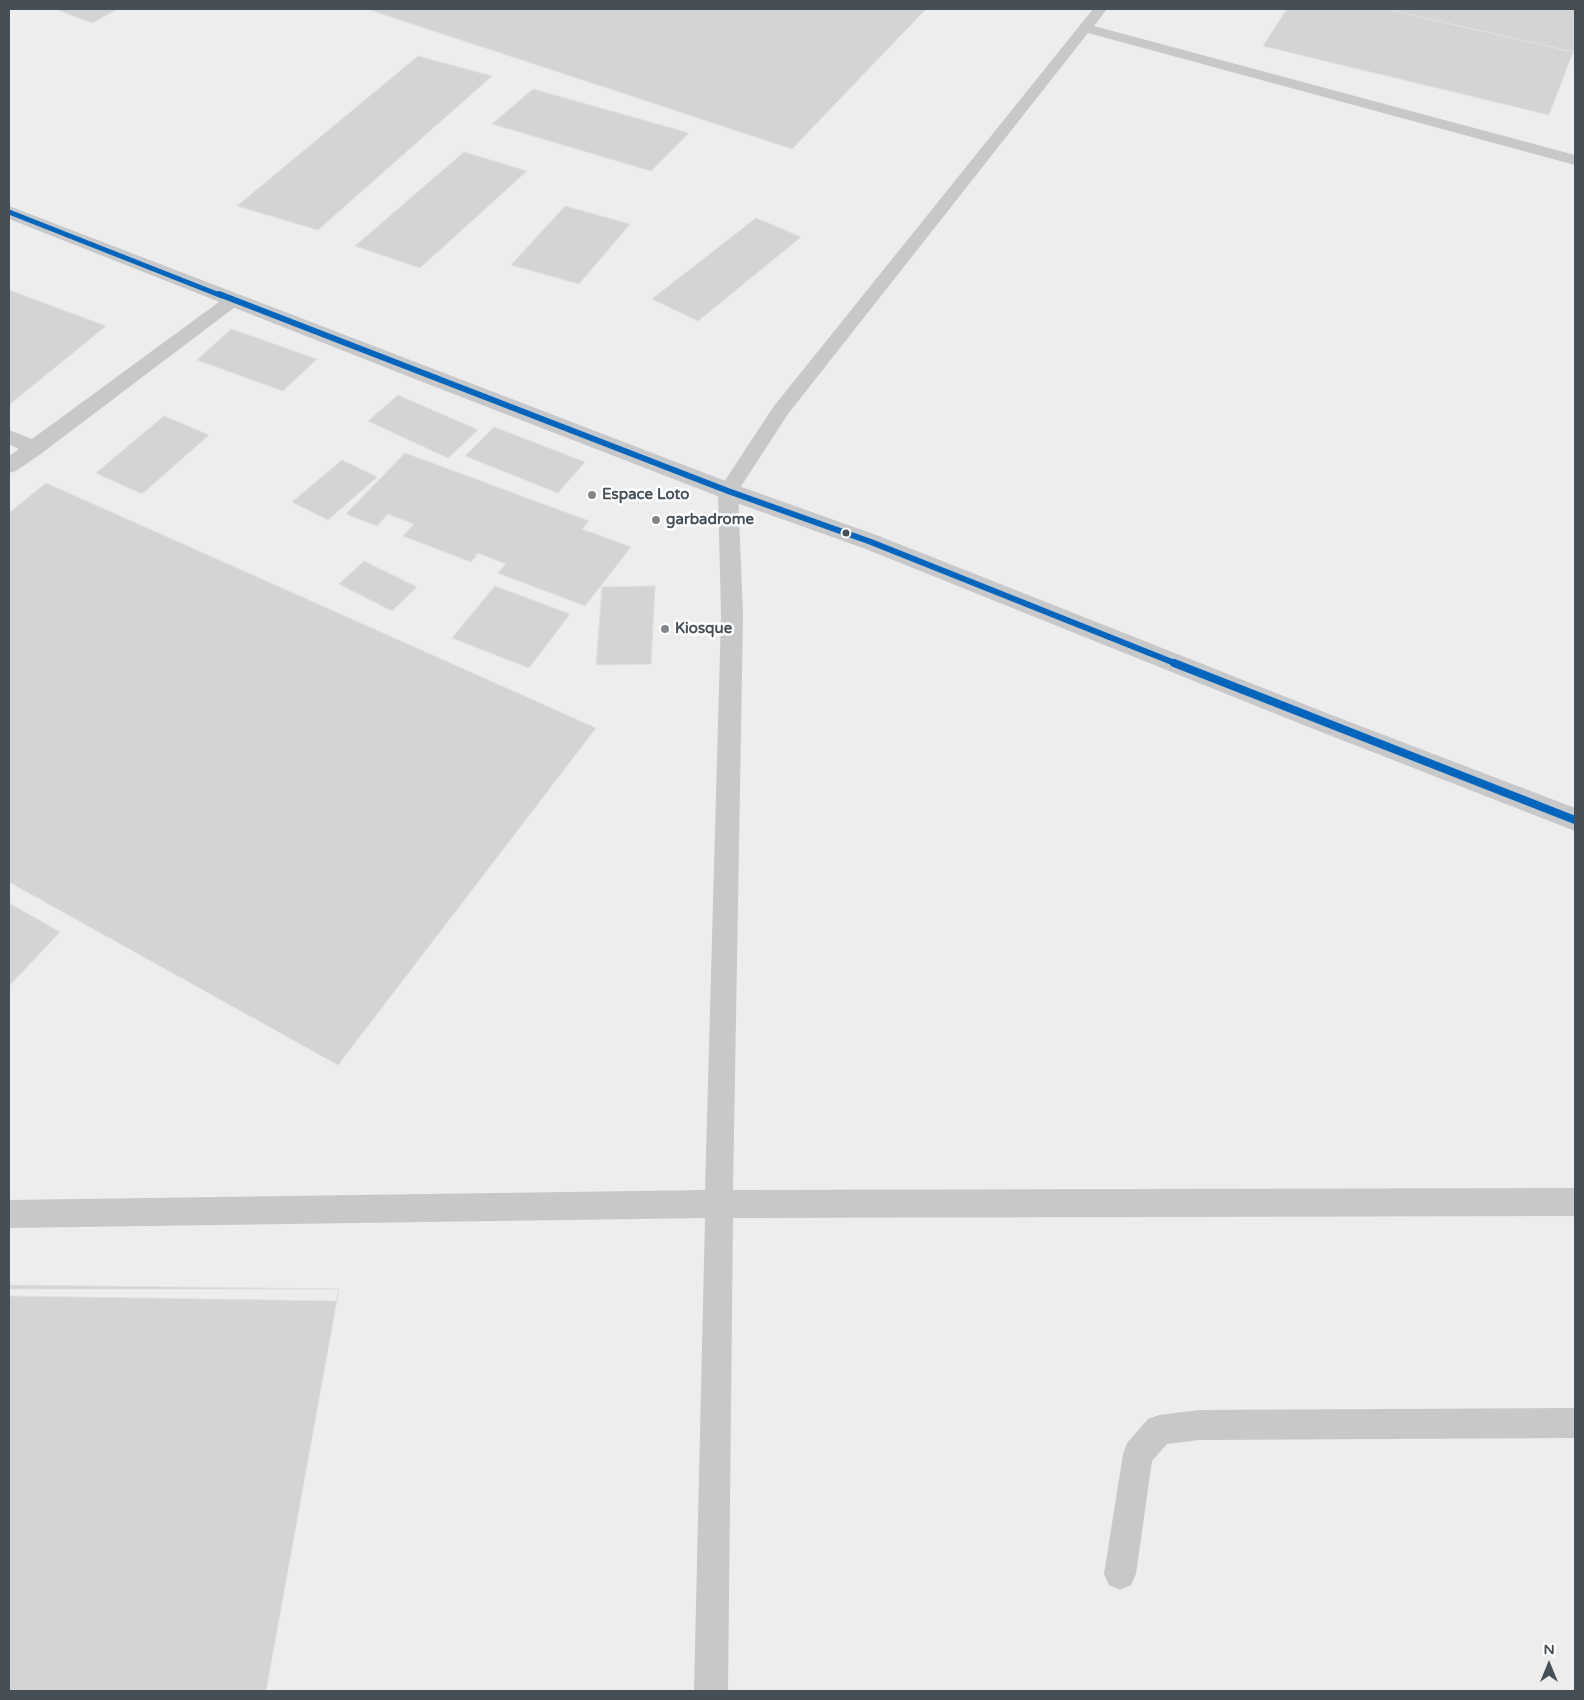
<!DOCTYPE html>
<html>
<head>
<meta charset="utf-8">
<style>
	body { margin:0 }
	#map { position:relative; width:1584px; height:1700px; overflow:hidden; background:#ededed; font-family:"Varela Round",sans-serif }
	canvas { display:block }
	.frame { position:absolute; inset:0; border:10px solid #464f56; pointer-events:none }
	.north { position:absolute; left:1524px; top:1640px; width:50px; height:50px; -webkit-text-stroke:4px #fff; paint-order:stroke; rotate:0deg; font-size:14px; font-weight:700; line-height:20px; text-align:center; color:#464f56 }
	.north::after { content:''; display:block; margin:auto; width:18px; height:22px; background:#464f56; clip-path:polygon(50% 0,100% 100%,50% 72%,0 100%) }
</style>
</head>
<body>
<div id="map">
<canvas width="1584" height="1700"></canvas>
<div class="frame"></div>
<div class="north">N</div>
</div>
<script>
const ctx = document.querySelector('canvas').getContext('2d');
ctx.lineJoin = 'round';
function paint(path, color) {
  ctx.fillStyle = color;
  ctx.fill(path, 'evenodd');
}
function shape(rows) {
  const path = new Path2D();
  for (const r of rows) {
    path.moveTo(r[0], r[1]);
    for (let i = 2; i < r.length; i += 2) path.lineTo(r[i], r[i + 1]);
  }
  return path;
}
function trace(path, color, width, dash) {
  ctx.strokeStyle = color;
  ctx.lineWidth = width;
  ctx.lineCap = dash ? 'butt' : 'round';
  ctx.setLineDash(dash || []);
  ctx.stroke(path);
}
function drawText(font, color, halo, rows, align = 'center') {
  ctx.font = font + ' "Varela Round",sans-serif';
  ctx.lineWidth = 5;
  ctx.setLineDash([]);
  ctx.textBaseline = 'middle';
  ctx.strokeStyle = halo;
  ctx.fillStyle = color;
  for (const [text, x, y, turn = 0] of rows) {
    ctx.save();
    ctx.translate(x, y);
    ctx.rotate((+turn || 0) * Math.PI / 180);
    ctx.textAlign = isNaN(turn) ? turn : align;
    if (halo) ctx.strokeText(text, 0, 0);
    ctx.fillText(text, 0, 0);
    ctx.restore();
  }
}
const building = shape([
	[55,9,118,9,92,23,55,9],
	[367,9,926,9,792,149,367,9],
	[1287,9,1386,9,1573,52,1549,115,1263,46,1287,9],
	[1386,9,1575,9,1575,47,1573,52,1386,9],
	[418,56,492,76,318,230,237,206,418,56],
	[533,89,689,133,651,171,492,124,533,89],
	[464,152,527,171,420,268,355,246,464,152],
	[565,206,630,224,579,284,511,265,565,206],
	[756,218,801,237,698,321,652,299,756,218],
	[9,290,106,326,9,405,9,290],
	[231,329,317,359,283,391,197,360,231,329],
	[398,395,478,430,448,458,368,421,398,395],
	[164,416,209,435,142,494,96,473,164,416],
	[494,427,585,462,558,493,465,456,494,427],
	[405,453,589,521,582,529,631,547,585,606,498,573,506,564,478,553,471,562,403,536,414,524,388,514,377,526,346,514,405,453],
	[342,460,377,477,328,520,292,502,342,460],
	[46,483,596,728,338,1065,9,882,9,513,46,483],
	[364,561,417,587,392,611,339,584,364,561],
	[495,586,570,614,529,668,452,638,495,586],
	[655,586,651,664,596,665,602,587,655,586],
	[9,903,60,932,9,986,9,903],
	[9,1285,339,1289,337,1301,9,1296,9,1285],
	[9,1289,339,1289,266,1691,9,1691,9,1289]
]);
paint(building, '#d3d4d6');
trace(building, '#dedfe0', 1);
paint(shape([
	[1093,9,1107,9,1094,26,1575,155,1575,165,1088,33,788,414,738,491,743,615,733,1190,1575,1188,1575,1216,733,1218,728,1691,694,1691,705,1218,9,1228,9,1200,705,1190,721,615,718,491,774,406,1093,9],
	[233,295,239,296,242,300,239,304,42,453,16,471,9,473,9,456,19,449,9,444,9,430,32,439,227,296,233,295],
	[1575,1408,1575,1438,1199,1440,1167,1444,1152,1461,1136,1574,1131,1585,1120,1590,1109,1585,1104,1574,1123,1454,1127,1443,1148,1419,1159,1415,1199,1410,1575,1408]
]), '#c7c8ca');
paint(shape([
	[9,206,736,485,879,536,1329,714,1575,808,1575,831,1311,728,863,548,720,497,420,381,9,219,9,206]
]), '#c7c8ca');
trace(shape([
	[9,212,222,296]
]), '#0065bd', 5);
trace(shape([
	[219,294,728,491,871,542,1177,664]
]), '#0065bd', 6);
trace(shape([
	[1174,663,1575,820]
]), '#0065bd', 8);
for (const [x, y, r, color] of [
	[592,495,5,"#80868b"],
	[656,520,5,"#80868b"],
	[846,533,4.5,"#464f56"],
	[665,629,5,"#80868b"]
]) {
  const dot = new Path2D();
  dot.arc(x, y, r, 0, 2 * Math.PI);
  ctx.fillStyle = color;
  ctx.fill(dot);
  trace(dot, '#fff', 2);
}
drawText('bold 15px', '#464f56', '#fff', [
	["Espace Loto",602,495],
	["garbadrome",666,520],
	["Kiosque",675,629]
], 'left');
</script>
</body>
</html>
